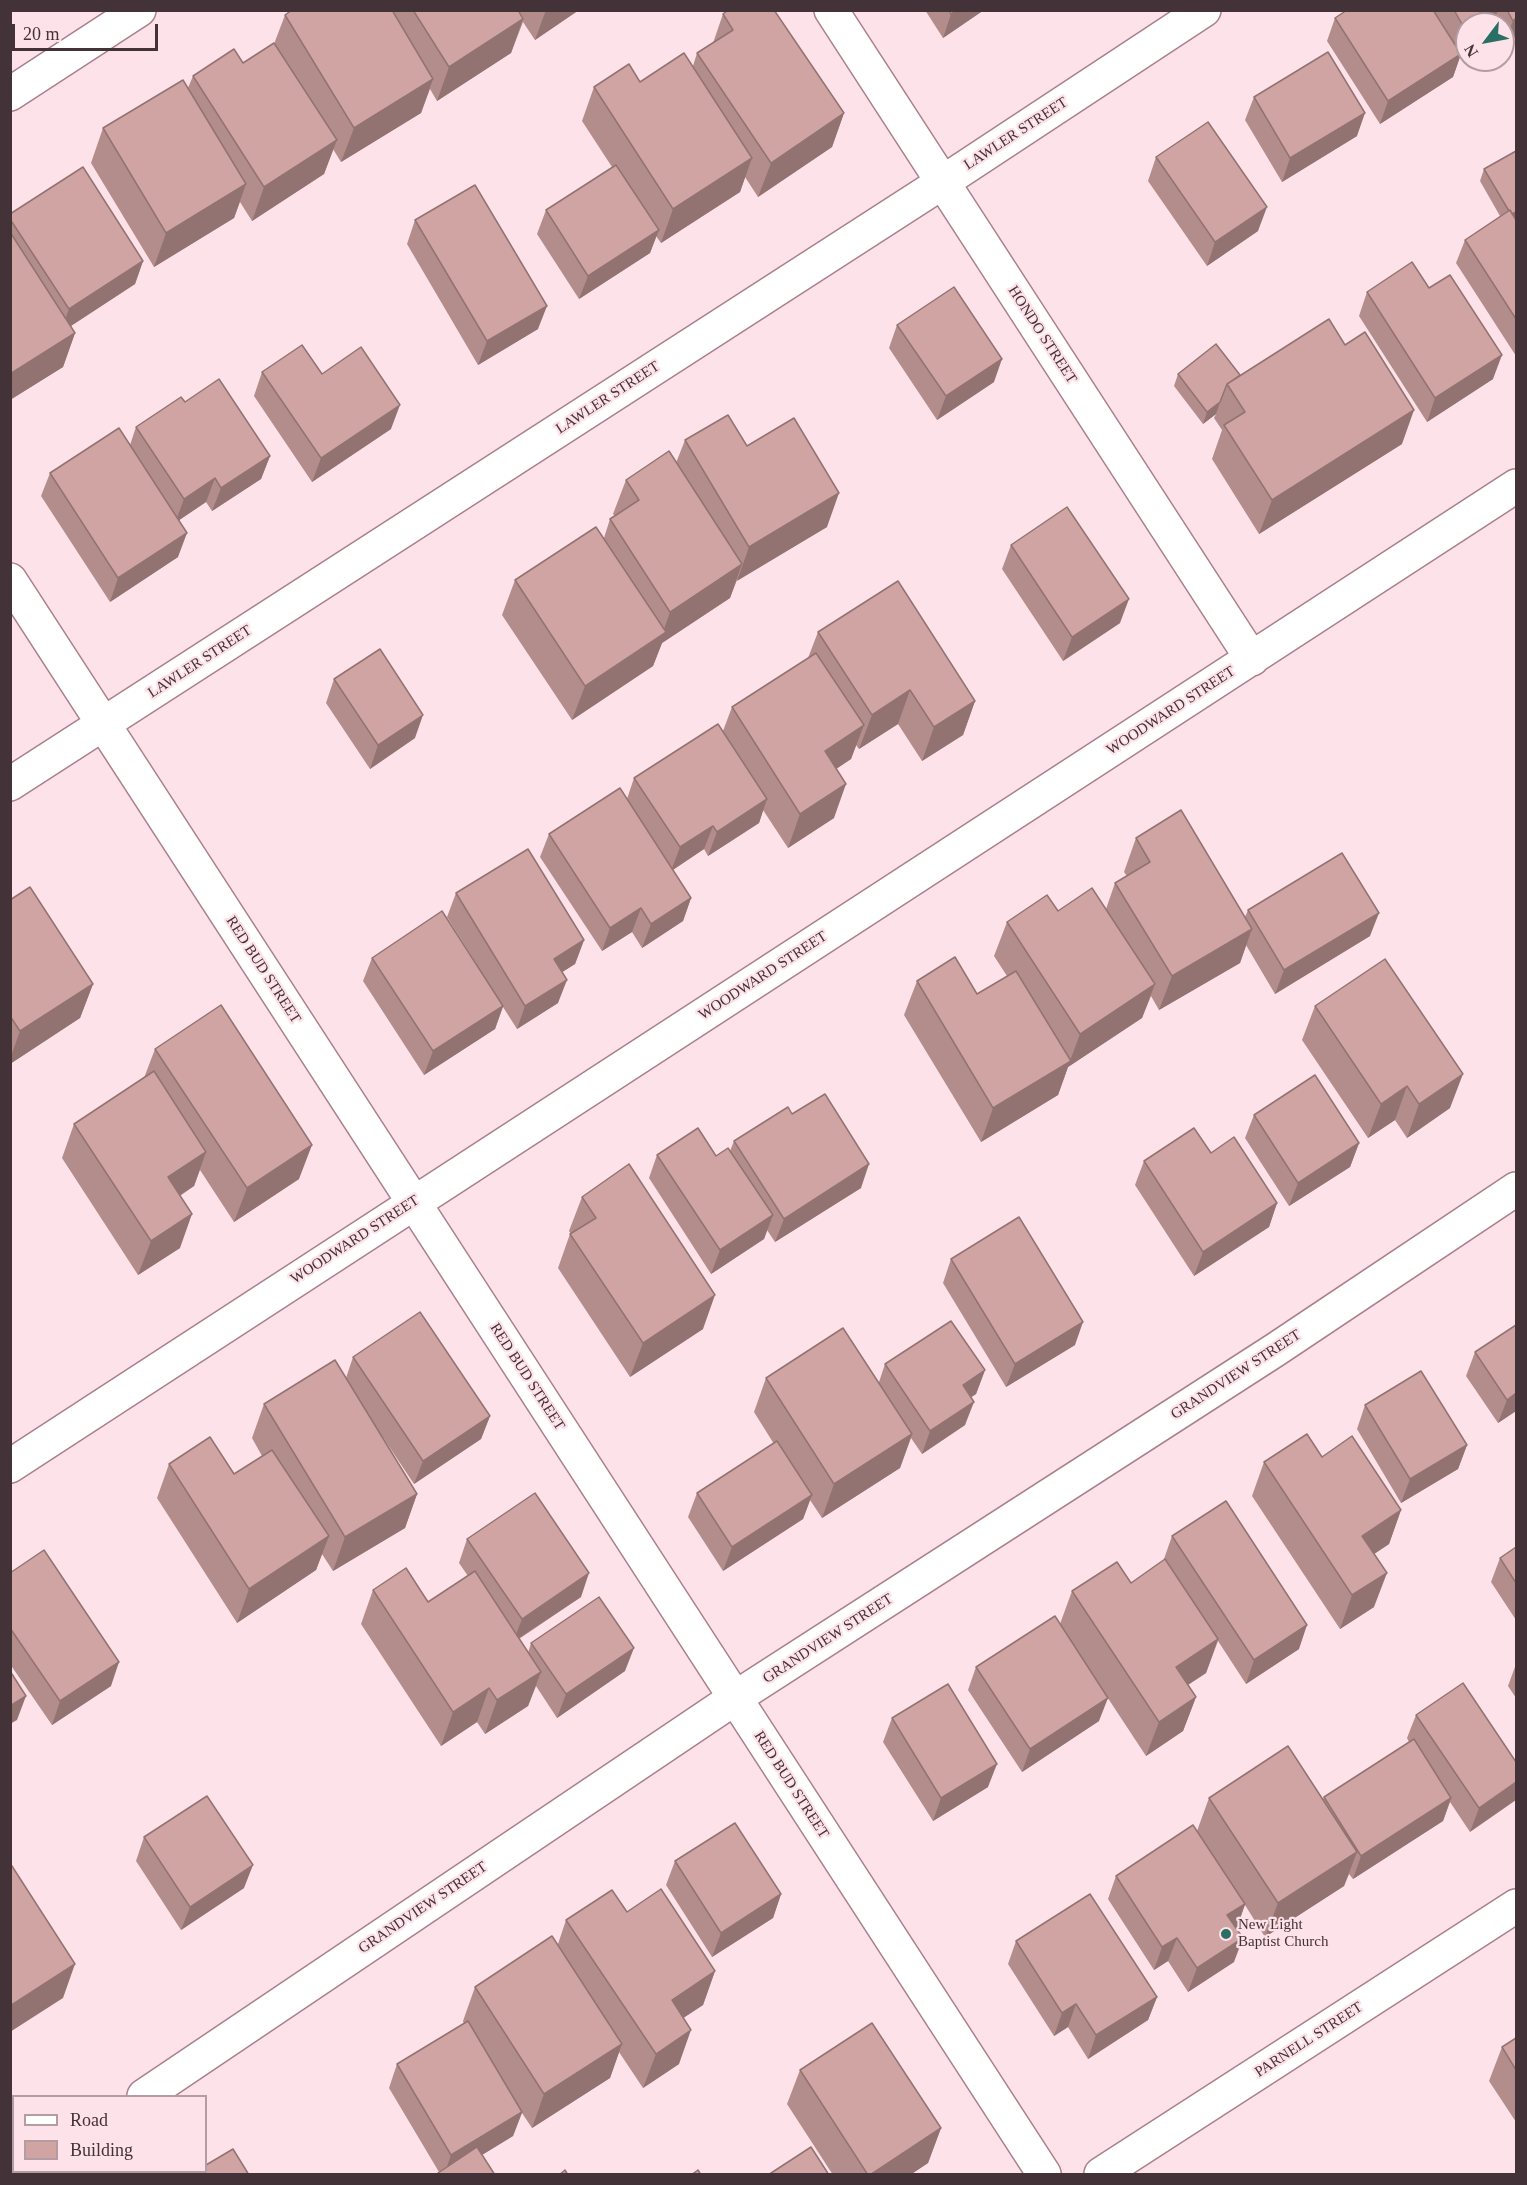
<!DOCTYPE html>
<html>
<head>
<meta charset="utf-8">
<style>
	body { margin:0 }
	#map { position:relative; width:1527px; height:2185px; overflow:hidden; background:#fde2e9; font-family:Georgia,serif }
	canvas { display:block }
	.frame { position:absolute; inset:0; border:12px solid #433237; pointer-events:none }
	.legend { position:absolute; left:12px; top:2095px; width:195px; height:78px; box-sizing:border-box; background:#fde2e9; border:2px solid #b39ca2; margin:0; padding:8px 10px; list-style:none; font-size:18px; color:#433237 }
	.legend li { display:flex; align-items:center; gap:12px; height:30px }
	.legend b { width:30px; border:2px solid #b39ca2 }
	.north { position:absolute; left:1455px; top:12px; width:60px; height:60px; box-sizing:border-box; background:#fde2e9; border:2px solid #b39ca2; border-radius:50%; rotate:238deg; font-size:16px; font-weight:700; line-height:24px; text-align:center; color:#433237 }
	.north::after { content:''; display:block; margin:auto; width:21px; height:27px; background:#296f63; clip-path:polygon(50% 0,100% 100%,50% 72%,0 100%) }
	.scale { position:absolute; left:12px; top:24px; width:146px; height:27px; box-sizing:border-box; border:3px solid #433237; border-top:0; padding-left:8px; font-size:18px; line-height:21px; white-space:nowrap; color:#433237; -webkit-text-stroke:4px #fde2e9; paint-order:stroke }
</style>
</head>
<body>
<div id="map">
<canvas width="1527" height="2185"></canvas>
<div class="frame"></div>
<ul class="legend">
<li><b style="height:8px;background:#fff"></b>Road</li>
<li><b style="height:16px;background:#d0a4a2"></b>Building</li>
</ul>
<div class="north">N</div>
<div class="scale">20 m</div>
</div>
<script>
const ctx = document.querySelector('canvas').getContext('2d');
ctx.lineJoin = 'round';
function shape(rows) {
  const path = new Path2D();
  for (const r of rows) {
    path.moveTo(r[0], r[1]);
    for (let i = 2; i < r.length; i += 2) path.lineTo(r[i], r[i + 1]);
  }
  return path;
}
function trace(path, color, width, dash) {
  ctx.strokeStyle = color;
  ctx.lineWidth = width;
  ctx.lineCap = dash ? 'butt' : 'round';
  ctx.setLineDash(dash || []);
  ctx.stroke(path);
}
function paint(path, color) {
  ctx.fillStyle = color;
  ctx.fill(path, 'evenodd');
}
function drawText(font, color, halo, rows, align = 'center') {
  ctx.font = font + ' Georgia,serif';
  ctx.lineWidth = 4.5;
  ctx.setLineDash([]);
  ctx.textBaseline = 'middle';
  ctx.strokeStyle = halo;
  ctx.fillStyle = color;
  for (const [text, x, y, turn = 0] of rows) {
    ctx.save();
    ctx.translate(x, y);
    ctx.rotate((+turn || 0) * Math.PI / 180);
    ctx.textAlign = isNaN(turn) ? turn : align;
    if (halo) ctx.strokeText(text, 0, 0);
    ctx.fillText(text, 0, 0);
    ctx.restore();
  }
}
const minor = shape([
	[831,10,1252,659],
	[10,94,139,10],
	[10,580,1044,2174],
	[10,784,943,182,1204,10],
	[10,1466,1516,486],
	[144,2096,735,1698,1275,1350,1516,1189],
	[28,2174,32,2172],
	[1101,2174,1516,1906]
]);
trace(minor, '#a9808b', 36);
trace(minor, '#fff', 33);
paint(shape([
	[292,10,579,10,535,40,523,22,511,53,437,101,430,89,421,113,341,162,333,149,324,174,252,221,240,202,234,218,154,267,91,163,103,128,188,88,193,76,243,63,274,44,285,15],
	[925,10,984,10,943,38],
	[1347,10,1516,10,1516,37,1504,44,1503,42,1503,24,1467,24,1467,40,1456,46,1461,54,1453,77,1380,124,1327,41,1335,18],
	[723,14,844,113,832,147,758,197,745,177,740,192,661,243,656,236,650,253,579,299,537,234,546,210,612,167,582,121,594,87,640,82,693,66,697,53,713,43],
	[1254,97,1357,136,1282,182,1245,120],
	[1516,151,1516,356,1456,263,1465,240,1500,216,1480,181,1484,169],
	[1156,157,1258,231,1207,266,1148,181],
	[10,214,143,261,135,284,71,326,75,333,63,367,10,400],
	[415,220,538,329,478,365,407,244],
	[1429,288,1493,379,1427,422,1359,316,1367,292],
	[897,325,994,382,937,420,889,348],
	[262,372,322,374,391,429,312,482,254,396],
	[1178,374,1240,375,1402,444,1259,534,1212,459,1222,430,1214,418,1216,414,1203,424,1174,386],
	[185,402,270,456,261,479,212,511,206,502,179,520,178,557,110,602,41,496,50,473,130,445,136,427],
	[685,440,747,446,827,527,737,580,730,598,662,643,653,666,572,720,502,615,515,580,604,538,610,519,615,516,613,514,626,480,676,463],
	[1011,545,1120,623,1063,661,1002,569],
	[818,632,975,701,963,735,922,761,898,724,859,749,856,745,851,759,836,769,834,818,788,848,763,810,759,823,708,856,704,849,673,870,691,898,683,921,642,948,632,932,602,951,540,857,549,834,627,799,634,778,723,731,732,707,808,658],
	[334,679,415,738,370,769,326,703],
	[1136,838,1245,917,1248,910,1370,936,1275,994,1246,945,1240,963,1159,1010,1151,996,1142,1018,1068,1067,1058,1095,981,1142,904,1015,917,981,977,994,1007,976,994,956,1007,922,1058,911,1106,909,1115,883,1127,876,1124,872],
	[456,893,584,940,575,964,562,972,558,1003,517,1029,503,1007,495,1029,424,1075,363,981,372,958,476,963,447,917],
	[10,900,93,984,80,1018,10,1064],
	[1315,1006,1450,1108,1407,1138,1395,1120,1368,1138,1302,1040],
	[155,1049,299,1179,234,1222,200,1170,194,1186,180,1196,180,1248,138,1275,62,1158,74,1124,144,1078],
	[792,1114,861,1188,775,1242,767,1230,764,1239,711,1274,649,1178,657,1155,716,1156,730,1151,734,1141],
	[1254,1115,1359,1143,1350,1167,1289,1206,1245,1138],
	[1211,1153,1277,1203,1269,1227,1194,1276,1135,1185,1144,1161],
	[582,1197,703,1329,630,1377,558,1268,570,1234,571,1234,569,1231],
	[951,1259,1075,1345,1006,1387,943,1283],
	[1516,1325,1516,1411,1498,1423,1466,1376,1475,1352],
	[353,1357,490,1416,481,1439,414,1484,378,1430,417,1494,405,1528,333,1571,322,1554,316,1570,237,1623,157,1498,169,1464,234,1474,262,1456,252,1438,264,1404,346,1378],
	[885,1364,985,1370,976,1394,971,1397,965,1425,922,1454,911,1438,900,1468,822,1518,810,1500,803,1519,723,1571,688,1517,697,1493,774,1444,754,1412,766,1378,879,1382],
	[1365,1405,1467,1445,1458,1469,1401,1503,1357,1429],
	[1322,1457,1401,1510,1389,1544,1374,1554,1374,1607,1340,1629,1252,1496,1264,1462],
	[1172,1536,1299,1649,1246,1684,1218,1641,1206,1673,1188,1685,1196,1697,1183,1731,1146,1756,1094,1677,1099,1721,1022,1772,968,1690,976,1667,1060,1624,1072,1591,1131,1583,1164,1560,1164,1559],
	[467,1539,581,1597,519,1639,528,1653,531,1643,625,1671,557,1718,536,1686,528,1706,485,1734,477,1722,441,1746,361,1624,373,1590,428,1602,468,1576,459,1563],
	[1516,1547,1516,1620,1491,1582,1500,1558],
	[10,1573,111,1686,52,1725,10,1664],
	[1516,1664,1516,1698,1508,1686],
	[1416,1715,1516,1762,1470,1832,1450,1802,1443,1821,1353,1879,1349,1874,1344,1886,1265,1937,1245,1905,1236,1928,1234,1962,1188,1992,1168,1961,1154,1970,1108,1899,1116,1876,1197,1831,1209,1798,1323,1799,1324,1797,1409,1742,1407,1738],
	[892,1718,988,1787,933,1821,883,1742],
	[144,1837,244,1888,181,1930,136,1861],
	[675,1861,781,1894,773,1918,712,1957,666,1885],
	[627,1912,715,1971,703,2005,683,2018,679,2064,643,2088,619,2052,610,2078,532,2128,522,2113,513,2136,482,2155,439,2172,389,2088,397,2064,464,2024,463,2021,475,1987,558,1944,566,1920],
	[1016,1941,1157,1997,1148,2020,1088,2059,1068,2027,1054,2036,1008,1964],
	[1516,2038,1516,2122,1489,2081,1502,2047],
	[800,2070,941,2128,928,2163,910,2175,833,2175,787,2104]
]), '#b38d8b');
paint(shape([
	[546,10,579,10,535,40],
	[957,10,984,10,943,38,951,14],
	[1485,10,1498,10,1493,24,1467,24,1467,40,1453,48,1462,24],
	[1516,18,1516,37,1504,44,1513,21],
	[523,19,511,53,437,101,449,67],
	[1461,54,1453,77,1380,124,1388,101],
	[433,79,421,113,341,162,354,128],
	[844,113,832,147,758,197,771,163],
	[1365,113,1357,136,1282,182,1290,158],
	[337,140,324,174,252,221,264,187],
	[752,158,740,192,661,243,673,209],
	[246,184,234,218,154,267,166,233],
	[1267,207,1258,231,1207,266,1215,242],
	[1516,212,1516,221,1511,215],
	[659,230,650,253,579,299,588,276],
	[143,261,135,284,60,333,69,309],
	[547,306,538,329,478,365,487,341],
	[75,333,63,367,10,400,10,374],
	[1502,355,1493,379,1427,422,1435,398],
	[1002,359,994,382,937,420,946,396],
	[1220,402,1216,414,1203,424,1207,412],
	[400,405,391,429,312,482,321,458],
	[1414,410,1402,444,1259,534,1272,500],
	[270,456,261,479,212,511,221,488],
	[215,478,206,502,175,523,184,499],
	[839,493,827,527,737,581,749,547],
	[187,533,178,557,110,602,118,578],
	[742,564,730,598,662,643,653,666,572,720,585,686,662,635,670,612],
	[1129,599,1120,623,1063,661,1072,637],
	[910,690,898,724,859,749,872,715],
	[975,701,963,735,922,761,934,727],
	[423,715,415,738,370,769,378,745],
	[864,725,851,759,812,785,825,751],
	[846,784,834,818,788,848,800,814],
	[767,799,759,823,708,856,717,832],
	[713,826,704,849,671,871,680,847],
	[691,898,683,921,642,948,651,924],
	[641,908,632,932,602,951,610,928],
	[1379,913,1370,936,1275,994,1284,970],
	[1252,929,1240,963,1159,1010,1172,976],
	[584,940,575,964,545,983,554,959],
	[567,980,558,1003,517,1029,525,1006],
	[93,984,80,1018,10,1064,10,1059,20,1031],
	[1155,984,1142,1018,1068,1067,1058,1095,981,1142,993,1108,1070,1061,1080,1034],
	[503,1006,495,1029,424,1075,433,1051],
	[1463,1074,1450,1108,1407,1138,1419,1104],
	[1407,1086,1395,1120,1368,1138,1381,1104],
	[1359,1143,1350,1167,1289,1206,1298,1183],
	[312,1145,299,1179,234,1222,247,1188],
	[206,1152,194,1186,155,1211,168,1177],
	[869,1164,861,1188,775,1242,784,1219],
	[1277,1203,1269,1227,1194,1276,1203,1252],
	[192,1214,180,1248,138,1275,151,1241],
	[773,1215,764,1239,711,1274,720,1250],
	[715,1295,703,1329,630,1377,643,1343],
	[1083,1322,1075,1345,1006,1387,1015,1364],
	[985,1370,976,1394,954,1409,963,1385],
	[1516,1393,1516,1411,1498,1423,1507,1400],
	[974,1402,965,1425,922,1454,930,1431],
	[490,1416,481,1439,414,1484,423,1461],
	[912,1434,900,1468,822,1518,834,1484],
	[1467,1445,1458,1469,1401,1503,1410,1479],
	[417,1494,405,1528,333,1571,345,1537],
	[812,1495,803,1519,723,1571,732,1547],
	[1401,1510,1389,1544,1350,1570,1362,1536],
	[329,1536,316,1570,237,1623,249,1589],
	[589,1573,581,1597,513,1642,522,1619],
	[1387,1573,1374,1607,1340,1629,1352,1595],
	[1307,1625,1299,1649,1246,1684,1254,1660],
	[1218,1639,1206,1673,1163,1701,1176,1667],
	[634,1648,625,1671,557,1718,566,1694],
	[119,1662,111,1686,52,1725,60,1701],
	[541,1672,528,1706,485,1734,497,1700],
	[489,1688,477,1722,441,1746,453,1712],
	[26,1696,17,1720,10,1724,10,1706],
	[1196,1697,1183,1731,1146,1756,1159,1722],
	[1108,1698,1099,1721,1022,1772,1030,1749],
	[997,1764,988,1787,933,1821,941,1798],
	[1516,1782,1516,1800,1470,1832,1479,1808],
	[1451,1798,1443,1821,1353,1879,1361,1856],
	[1357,1852,1344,1886,1265,1937,1278,1903],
	[253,1865,244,1888,181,1930,190,1907],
	[781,1894,773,1918,712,1957,721,1933],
	[1245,1904,1237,1928,1219,1939,1227,1915],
	[1177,1938,1168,1961,1154,1970,1162,1947],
	[1243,1938,1234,1962,1188,1992,1197,1968],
	[75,1964,63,1998,10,2032,10,2006],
	[715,1971,703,2005,659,2034,672,2000],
	[1157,1997,1148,2020,1088,2059,1096,2035],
	[1076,2004,1068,2027,1054,2036,1062,2013],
	[691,2030,679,2064,643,2088,656,2054],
	[622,2044,610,2078,532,2128,544,2094],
	[522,2112,513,2136,449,2175,444,2175,451,2155],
	[941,2128,928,2163,910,2175,870,2175]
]), '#927371');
const building = shape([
	[292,10,392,10,433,79,354,128,285,15,292,10],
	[413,10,518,10,523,19,449,67,413,10],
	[728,10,774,10,844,113,771,163,697,53,733,30,723,14,728,10],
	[949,10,957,10,951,14,949,10],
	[1347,10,1433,10,1461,54,1388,101,1335,18,1347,10],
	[1454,10,1485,10,1462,24,1454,10],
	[1507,10,1516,10,1516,18,1513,21,1507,10],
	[274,43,337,140,264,187,193,76,234,49,243,63,274,43],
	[1328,52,1365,113,1290,158,1254,97,1328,52],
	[684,53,752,158,673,209,594,87,629,64,640,82,684,53],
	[183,80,246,184,166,233,103,128,183,80],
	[1208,122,1267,207,1215,242,1156,157,1208,122],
	[1516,151,1516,212,1512,214,1510,210,1509,211,1484,169,1516,151],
	[616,165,659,230,588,276,546,210,616,165],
	[83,167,143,261,69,309,10,219,10,214,83,167],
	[475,185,547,306,487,341,415,220,475,185],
	[1510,210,1516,220,1516,319,1465,240,1510,210],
	[10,232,75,333,10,374,10,232],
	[1412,262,1429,288,1450,275,1502,355,1435,398,1367,292,1412,262],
	[954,287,1002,359,946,396,897,325,954,287],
	[1329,319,1345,345,1365,332,1414,410,1272,500,1224,425,1245,412,1227,384,1329,319],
	[1216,344,1240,375,1227,384,1220,402,1207,412,1178,374,1216,344],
	[302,345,322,374,361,347,400,405,321,458,262,372,302,345],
	[219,379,270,456,221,488,215,478,184,499,136,427,181,397,185,402,219,379],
	[728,415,747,446,794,418,839,493,749,547,685,440,728,415],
	[119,428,187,533,118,578,50,473,119,428],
	[669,451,742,564,670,612,610,519,639,500,626,480,669,451],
	[1067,507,1129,599,1072,637,1011,545,1067,507],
	[596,527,666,632,585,686,515,580,596,527],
	[898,581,975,701,934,727,910,690,872,715,818,632,898,581],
	[380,649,423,715,378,745,334,679,380,649],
	[816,653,864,725,825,751,846,784,800,814,732,707,816,653],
	[718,724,767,799,717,832,713,826,680,847,634,778,718,724],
	[620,788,691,898,651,924,641,908,610,928,549,834,620,788],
	[1181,810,1252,929,1172,976,1115,883,1150,862,1136,838,1181,810],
	[528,849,584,940,554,959,567,980,525,1006,456,893,528,849],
	[1342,853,1379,913,1284,970,1248,910,1342,853],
	[30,887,93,984,20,1031,10,1016,10,900,30,887],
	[1092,888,1155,984,1080,1034,1007,922,1047,895,1058,911,1092,888],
	[442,911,503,1006,433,1051,372,958,442,911],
	[955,957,977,994,1016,971,1071,1061,993,1108,917,981,955,957],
	[1385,959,1463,1074,1419,1104,1407,1086,1381,1104,1315,1006,1385,959],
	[221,1005,312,1145,247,1188,155,1049,221,1005],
	[154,1071,206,1152,168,1177,192,1214,151,1241,74,1124,154,1071],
	[1315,1075,1359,1143,1298,1183,1254,1115,1315,1075],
	[825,1094,869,1164,784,1219,734,1141,788,1107,792,1114,825,1094],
	[698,1128,716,1156,728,1148,773,1215,720,1250,657,1155,698,1128],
	[1194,1128,1211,1153,1234,1137,1277,1203,1203,1252,1144,1161,1194,1128],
	[629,1164,715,1295,643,1343,570,1234,596,1218,582,1197,629,1164],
	[1019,1217,1083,1322,1015,1364,951,1259,1019,1217],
	[420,1312,490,1416,423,1461,353,1357,420,1312],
	[951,1321,985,1370,963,1385,974,1402,930,1431,885,1364,951,1321],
	[1516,1325,1516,1393,1507,1400,1475,1352,1516,1325],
	[843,1328,912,1434,834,1484,766,1378,843,1328],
	[335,1360,417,1494,345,1537,264,1404,335,1360],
	[1421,1371,1467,1445,1410,1479,1365,1405,1421,1371],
	[1307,1434,1322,1457,1352,1436,1401,1510,1362,1536,1387,1573,1352,1595,1264,1462,1307,1434],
	[210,1437,234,1474,272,1450,329,1536,249,1589,169,1464,210,1437],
	[777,1441,812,1495,732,1547,697,1493,777,1441],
	[535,1493,589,1573,522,1619,467,1539,535,1493],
	[1226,1501,1307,1625,1254,1660,1172,1536,1226,1501],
	[1516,1547,1516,1583,1500,1558,1516,1547],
	[44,1550,119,1662,60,1701,10,1628,10,1573,44,1550],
	[1165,1559,1218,1639,1176,1667,1196,1697,1159,1722,1072,1591,1117,1562,1131,1583,1165,1559],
	[406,1568,428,1602,475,1571,541,1672,497,1700,489,1688,453,1712,373,1590,406,1568],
	[599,1597,634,1648,566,1694,531,1643,599,1597],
	[1055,1616,1108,1698,1030,1749,976,1667,1055,1616],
	[10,1671,26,1696,10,1706,10,1671],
	[1463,1683,1516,1762,1516,1782,1479,1808,1416,1715,1463,1683],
	[948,1684,997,1764,941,1798,892,1718,948,1684],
	[1414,1739,1451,1798,1361,1856,1324,1797,1414,1739],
	[1288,1746,1357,1852,1278,1903,1209,1798,1288,1746],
	[207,1796,253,1865,190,1907,144,1837,207,1796],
	[735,1823,781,1894,721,1933,675,1861,735,1823],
	[1193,1825,1245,1904,1227,1915,1243,1938,1197,1968,1177,1938,1162,1947,1116,1876,1193,1825],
	[10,1863,75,1964,10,2006,10,1863],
	[661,1889,715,1971,672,2000,691,2030,656,2054,566,1920,612,1890,627,1912,661,1889],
	[1090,1894,1157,1997,1096,2035,1076,2004,1062,2013,1016,1941,1090,1894],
	[552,1936,622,2044,544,2094,475,1987,552,1936],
	[468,2021,522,2112,451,2155,397,2064,468,2021],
	[872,2023,941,2128,870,2175,868,2175,800,2070,872,2023],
	[1516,2038,1516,2070,1502,2047,1516,2038],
	[477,2147,495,2175,435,2175,477,2147],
	[811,2147,829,2175,768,2175,811,2147],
	[233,2149,249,2175,190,2175,195,2172,206,2172,206,2165,233,2149],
	[565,2170,568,2175,559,2175,565,2170],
	[698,2170,701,2175,691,2175,698,2170]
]);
paint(building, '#d0a4a2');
trace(building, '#927371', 1.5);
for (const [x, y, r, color] of [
	[1226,1934,6,"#296f63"]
]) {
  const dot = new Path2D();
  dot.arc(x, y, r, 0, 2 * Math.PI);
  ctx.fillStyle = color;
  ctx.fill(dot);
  trace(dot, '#fde2e9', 2);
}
drawText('15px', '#433237', '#fde2e9', [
	["LAWLER STREET",1016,134,-33],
	["HONDO STREET",1042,335,57],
	["LAWLER STREET",608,398,-33],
	["LAWLER STREET",200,662,-33],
	["WOODWARD STREET",1171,711,-33],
	["RED BUD STREET",263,970,57],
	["WOODWARD STREET",763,976,-33],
	["WOODWARD STREET",355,1240,-33],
	["GRANDVIEW STREET",1236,1375,-33],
	["RED BUD STREET",527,1377,57],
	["GRANDVIEW STREET",828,1639,-33],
	["RED BUD STREET",791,1785,57],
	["GRANDVIEW STREET",423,1908,-34],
	["PARNELL STREET",1309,2040,-33]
]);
drawText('15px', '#433237', '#fde2e9', [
	["New Light",1238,1925],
	["Baptist Church",1238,1942]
], 'left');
</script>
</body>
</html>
